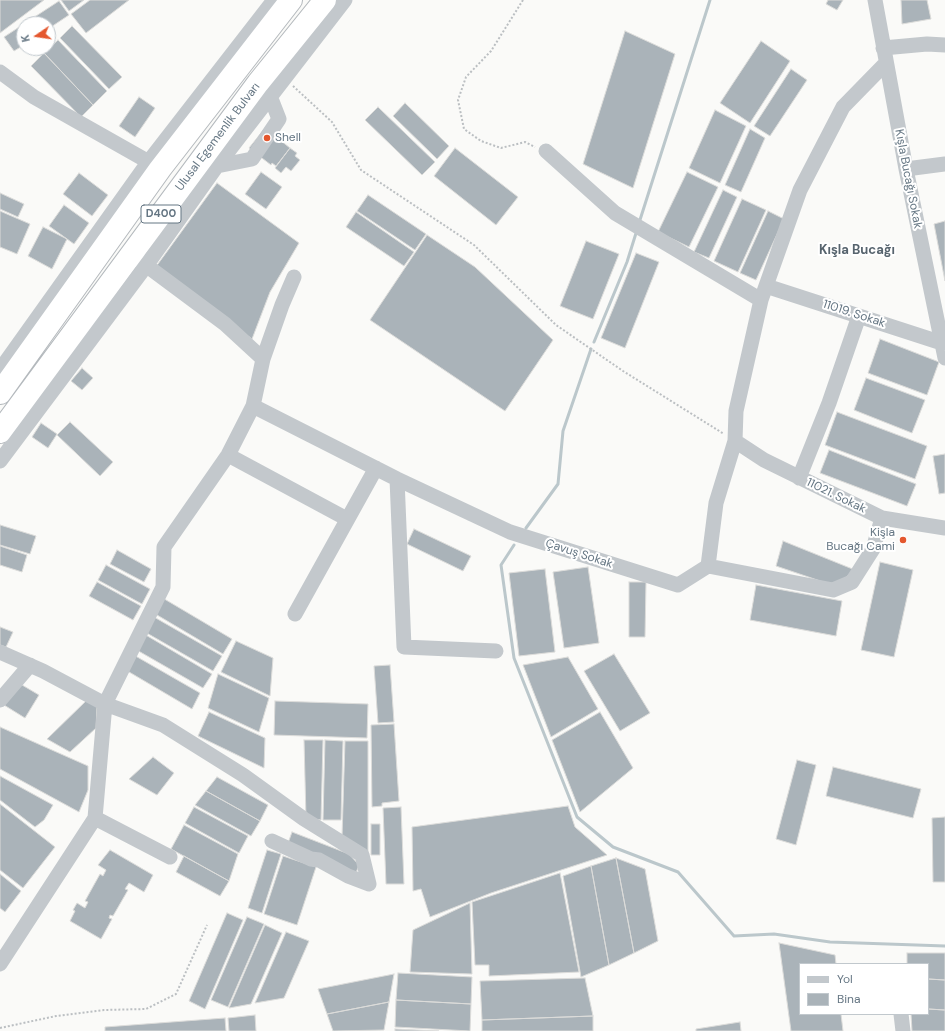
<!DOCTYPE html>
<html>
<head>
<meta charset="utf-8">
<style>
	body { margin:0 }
	#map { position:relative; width:945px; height:1031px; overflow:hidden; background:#fafaf8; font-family:"DM Sans",sans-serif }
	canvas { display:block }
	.legend { position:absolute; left:799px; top:963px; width:130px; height:52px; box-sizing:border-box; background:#fff; border:1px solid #c1c8cd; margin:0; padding:5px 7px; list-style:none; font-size:12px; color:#657683 }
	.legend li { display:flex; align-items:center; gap:8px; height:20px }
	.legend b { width:20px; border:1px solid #c1c8cd }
	.north { position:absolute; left:16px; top:16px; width:40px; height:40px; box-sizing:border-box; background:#fff; border:1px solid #c1c8cd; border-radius:50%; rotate:257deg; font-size:11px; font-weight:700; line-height:16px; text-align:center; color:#657683 }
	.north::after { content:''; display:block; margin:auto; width:14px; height:18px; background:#e4572e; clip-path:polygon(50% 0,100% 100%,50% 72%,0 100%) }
</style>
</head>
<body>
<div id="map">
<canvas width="945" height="1031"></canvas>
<ul class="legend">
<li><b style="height:5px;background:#c3c8cc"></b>Yol</li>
<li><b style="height:11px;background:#aab3b9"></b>Bina</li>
</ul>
<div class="north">K</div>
</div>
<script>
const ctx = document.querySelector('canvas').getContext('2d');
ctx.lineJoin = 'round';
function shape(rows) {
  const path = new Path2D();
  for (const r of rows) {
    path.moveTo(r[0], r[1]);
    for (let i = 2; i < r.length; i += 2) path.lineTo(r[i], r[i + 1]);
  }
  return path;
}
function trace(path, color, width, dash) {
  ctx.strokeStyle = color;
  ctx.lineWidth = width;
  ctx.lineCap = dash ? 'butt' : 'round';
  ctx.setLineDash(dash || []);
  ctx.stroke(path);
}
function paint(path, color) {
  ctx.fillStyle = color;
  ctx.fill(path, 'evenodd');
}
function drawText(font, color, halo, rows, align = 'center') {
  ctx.font = font + ' "DM Sans",sans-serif';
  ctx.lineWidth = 4;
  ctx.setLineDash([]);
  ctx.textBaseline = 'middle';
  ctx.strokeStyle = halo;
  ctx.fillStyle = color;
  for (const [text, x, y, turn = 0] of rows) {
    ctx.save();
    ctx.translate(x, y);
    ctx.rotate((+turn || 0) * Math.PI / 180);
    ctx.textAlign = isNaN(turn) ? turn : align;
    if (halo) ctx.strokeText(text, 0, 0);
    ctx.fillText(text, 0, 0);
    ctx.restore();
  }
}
trace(shape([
	[639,223,710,0],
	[594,342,627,262,637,230],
	[526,528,558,484,563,431,591,349],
	[514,545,501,565,514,658,577,817,613,847,678,872,734,936,774,934,830,942,945,946]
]), '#bbc7cb', 3);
const building = shape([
	[0,0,44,0,0,33,0,0],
	[61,0,84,0,69,11,61,0],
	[90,0,129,0,86,33,71,14,90,0],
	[828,0,843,0,837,10,826,4,828,0],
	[901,0,927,0,931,19,902,24,901,0],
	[59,1,69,15,48,29,48,24,24,24,24,45,14,51,4,37,59,1],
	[72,26,122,77,109,89,60,38,72,26],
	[625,31,675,54,633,188,583,164,625,31],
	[58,40,107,91,93,105,44,53,58,40],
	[761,41,790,61,750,123,720,103,761,41],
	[44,53,93,105,81,117,31,66,44,53],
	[791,69,807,80,770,136,754,126,791,69],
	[139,97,155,108,135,137,119,126,139,97],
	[405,103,449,146,437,159,393,116,405,103],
	[378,107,435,162,422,175,365,120,378,107],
	[715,110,746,126,720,183,689,168,715,110],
	[265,128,290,148,276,166,272,163,271,165,249,148,265,128],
	[750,129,765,138,741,192,725,185,750,129],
	[290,148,297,153,295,156,300,160,291,171,286,167,281,173,275,168,290,148],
	[455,148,518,197,496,225,434,176,455,148],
	[261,172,282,187,266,209,245,194,261,172],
	[687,172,718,187,689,247,658,232,687,172],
	[79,173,108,195,92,216,63,194,79,173],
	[217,183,299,243,270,292,252,339,155,268,217,183],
	[723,190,737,197,709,258,694,252,723,190],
	[0,193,24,204,18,217,0,209,0,193],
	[368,195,426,234,415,250,357,211,368,195],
	[742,199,766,210,738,272,714,261,742,199],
	[64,205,89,223,74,244,49,226,64,205],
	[0,211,30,224,17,254,0,247,0,211],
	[768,211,784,219,756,280,740,273,768,211],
	[356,212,414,252,404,266,346,227,356,212],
	[945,221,945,281,934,224,945,221],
	[43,227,67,239,52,269,28,256,43,227],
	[427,235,475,267,553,340,505,411,370,320,427,235],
	[586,241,619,254,593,319,560,306,586,241],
	[636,253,659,262,625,348,601,338,636,253],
	[880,339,939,362,927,395,868,373,880,339],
	[82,368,93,378,82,390,71,381,82,368],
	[866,378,925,400,912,433,854,410,866,378],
	[837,412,927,446,915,479,825,445,837,412],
	[70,422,113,462,100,476,57,435,70,422],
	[41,423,57,434,48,448,32,437,41,423],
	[829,450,916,484,907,506,820,473,829,450],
	[945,454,945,493,939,494,933,456,945,454],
	[0,525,36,536,30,554,0,545,0,525],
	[414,529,471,556,463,571,407,544,414,529],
	[783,541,855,570,835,586,776,566,783,541],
	[0,546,27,555,22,572,0,565,0,546],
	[117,550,151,569,144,582,110,564,117,550],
	[880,562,913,570,894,657,861,650,880,562],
	[106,565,150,589,142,604,98,580,106,565],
	[588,567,599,643,564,648,553,572,588,567],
	[545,569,555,652,519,656,509,573,545,569],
	[97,582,141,606,133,620,89,596,97,582],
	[629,582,646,582,645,637,629,637,629,582],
	[756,585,842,601,836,636,750,620,756,585],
	[161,597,232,639,223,654,152,612,161,597],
	[154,617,222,656,213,671,145,632,154,617],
	[0,627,13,632,6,647,0,645,0,627],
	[144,634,212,674,203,688,135,649,144,634],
	[236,641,273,658,270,696,221,672,236,641],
	[132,654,200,693,192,709,124,669,132,654],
	[614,654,650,713,620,731,584,671,614,654],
	[568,657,598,709,551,737,523,665,568,657],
	[390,665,394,722,378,723,374,666,390,665],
	[218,674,269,698,259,732,208,708,218,674],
	[17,682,39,695,25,718,4,705,17,682],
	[88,699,97,707,96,728,70,752,47,739,88,699],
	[275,701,368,704,367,738,274,735,275,701],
	[209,712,265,738,264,768,198,736,209,712],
	[600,712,633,768,580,812,552,740,600,712],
	[394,724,399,801,382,803,382,806,372,807,371,725,394,724],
	[0,727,88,766,88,790,79,812,0,769,0,727],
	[304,740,323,740,321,820,306,818,304,740],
	[325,740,343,741,341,820,323,820,325,740],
	[345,741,368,741,368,857,342,837,345,741],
	[153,757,174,773,157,795,129,779,153,757],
	[797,760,816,765,796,845,776,839,797,760],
	[833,767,921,789,913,818,826,796,833,767],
	[0,776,53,805,44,820,35,827,0,800,0,776],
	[217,777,268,805,260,821,206,791,217,777],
	[206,791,260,821,251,836,195,805,206,791],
	[0,804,55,847,23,888,0,870,0,804],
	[568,806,575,827,607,855,491,893,430,917,421,889,413,891,412,827,568,806],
	[194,807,248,836,239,853,185,823,194,807],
	[401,807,404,884,386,884,383,808,401,807],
	[945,817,945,882,933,882,932,818,945,817],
	[371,824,380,824,380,855,371,855,371,824],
	[184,825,238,854,229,881,171,849,184,825],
	[292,832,349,854,359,865,356,873,287,846,292,832],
	[110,850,153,875,144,892,129,883,125,889,128,890,113,916,110,915,109,918,112,919,101,939,70,921,75,911,73,910,77,903,85,908,88,902,85,901,100,874,103,876,106,870,98,865,110,850],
	[267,850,281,854,262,913,248,908,267,850],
	[184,856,229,881,220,896,176,872,184,856],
	[283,856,316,867,297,925,264,914,283,856],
	[616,858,645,869,658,941,634,953,616,858],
	[616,858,634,953,609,965,591,866,616,858],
	[591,866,609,965,581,977,563,876,591,866],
	[560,873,579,972,489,976,489,965,475,965,472,902,560,873],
	[0,874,21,891,5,912,0,908,0,874],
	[470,903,472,974,410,972,413,930,470,903],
	[227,913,243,920,205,1009,189,1001,227,913],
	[247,917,264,924,228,1007,211,1000,247,917],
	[265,925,282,933,251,1004,229,1008,265,925],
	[286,932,309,941,284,998,255,1003,286,932],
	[779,943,835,955,836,964,800,964,800,1014,841,1014,843,1031,791,1031,779,943],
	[907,953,945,953,945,980,928,979,928,964,907,964,907,953],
	[398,973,472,977,471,1004,396,1000,398,973],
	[394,974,389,1002,327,1014,318,989,394,974],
	[585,978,593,1016,482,1020,480,981,585,978],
	[928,979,945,980,945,1010,928,1009,928,979],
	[396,1000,471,1004,470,1031,395,1027,396,1000],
	[389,1002,384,1030,333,1031,327,1014,389,1002],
	[928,1009,945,1010,945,1031,912,1031,911,1014,928,1014,928,1009],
	[255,1015,256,1031,229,1031,228,1018,255,1015],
	[593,1016,593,1031,482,1031,482,1020,593,1016],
	[225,1018,226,1031,105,1031,105,1027,225,1018],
	[740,1022,741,1031,696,1031,696,1029,740,1022],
	[395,1029,439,1031,395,1031,395,1029]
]);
paint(building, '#aab3b9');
trace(building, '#dcdcda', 1);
const highway = shape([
	[0,393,160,169,291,0],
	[0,432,258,83,325,0]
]);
trace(highway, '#b4b9bd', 24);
trace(shape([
	[523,0,491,51,466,77,458,100,464,129,481,141,501,148,525,142,535,147],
	[293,86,332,122,361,170,474,245,556,325,623,371,724,434],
	[0,1028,56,1016,104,1010,146,1009,176,994,207,925]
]), '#bbbfc2', 2, [2, 2]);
trace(shape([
	[875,0,906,169,945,358],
	[883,48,927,44,945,45],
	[0,72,34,97,156,166],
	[546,151,615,213,761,300],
	[214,163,217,166,252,159,279,119,270,96,265,91],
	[906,169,945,164],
	[139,260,225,324,263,359],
	[294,277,282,305,263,359,253,406,228,455,164,547,163,587,105,704,163,725,243,775,304,819,362,855,369,884],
	[766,286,942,343],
	[0,370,149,161,274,0],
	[253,406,397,479,510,532,678,585,708,566,833,590,852,582,873,549,882,518],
	[735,441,764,460,882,518,945,528],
	[228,455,347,519],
	[0,461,146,266,217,166,345,0],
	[799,478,829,403,859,316],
	[397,479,404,647,496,651],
	[708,566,716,503,735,441,736,411,761,300,800,190,843,107,886,63],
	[295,614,376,468],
	[0,652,43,671,105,704,95,818,0,964],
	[0,700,30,665],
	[95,818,170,857],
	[272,841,311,859,319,860,348,876,369,884],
	[901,1014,903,1031]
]), '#c3c8cc', 15);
trace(highway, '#fff', 22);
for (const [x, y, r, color] of [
	[267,138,4,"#e4572e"],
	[903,540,4,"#e4572e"]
]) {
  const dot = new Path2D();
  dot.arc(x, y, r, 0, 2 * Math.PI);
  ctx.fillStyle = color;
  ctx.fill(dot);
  trace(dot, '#fff', 1.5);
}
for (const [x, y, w] of [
	[161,214,40]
]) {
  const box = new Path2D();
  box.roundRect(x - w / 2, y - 9, w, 18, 3);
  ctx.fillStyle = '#fff';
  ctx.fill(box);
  trace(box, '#657683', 1);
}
drawText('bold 11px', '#657683', null, [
	["D400",161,214]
]);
drawText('12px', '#657683', '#fff', [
	["Ulusal Egemenlik Bulvarı",218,137,-53],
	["Kışla Bucağı Sokak",908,179,79],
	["11019. Sokak",854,314,18],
	["11021. Sokak",836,496,26],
	["Çavuş Sokak",579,554,18]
]);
drawText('12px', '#657683', '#fff', [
	["Shell",275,138],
	["Kişla",895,533,"right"],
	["Bucağı Cami",895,547,"right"]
], 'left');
drawText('bold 13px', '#57646e', '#fff', [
	["Kışla Bucağı",857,251]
]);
</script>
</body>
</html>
